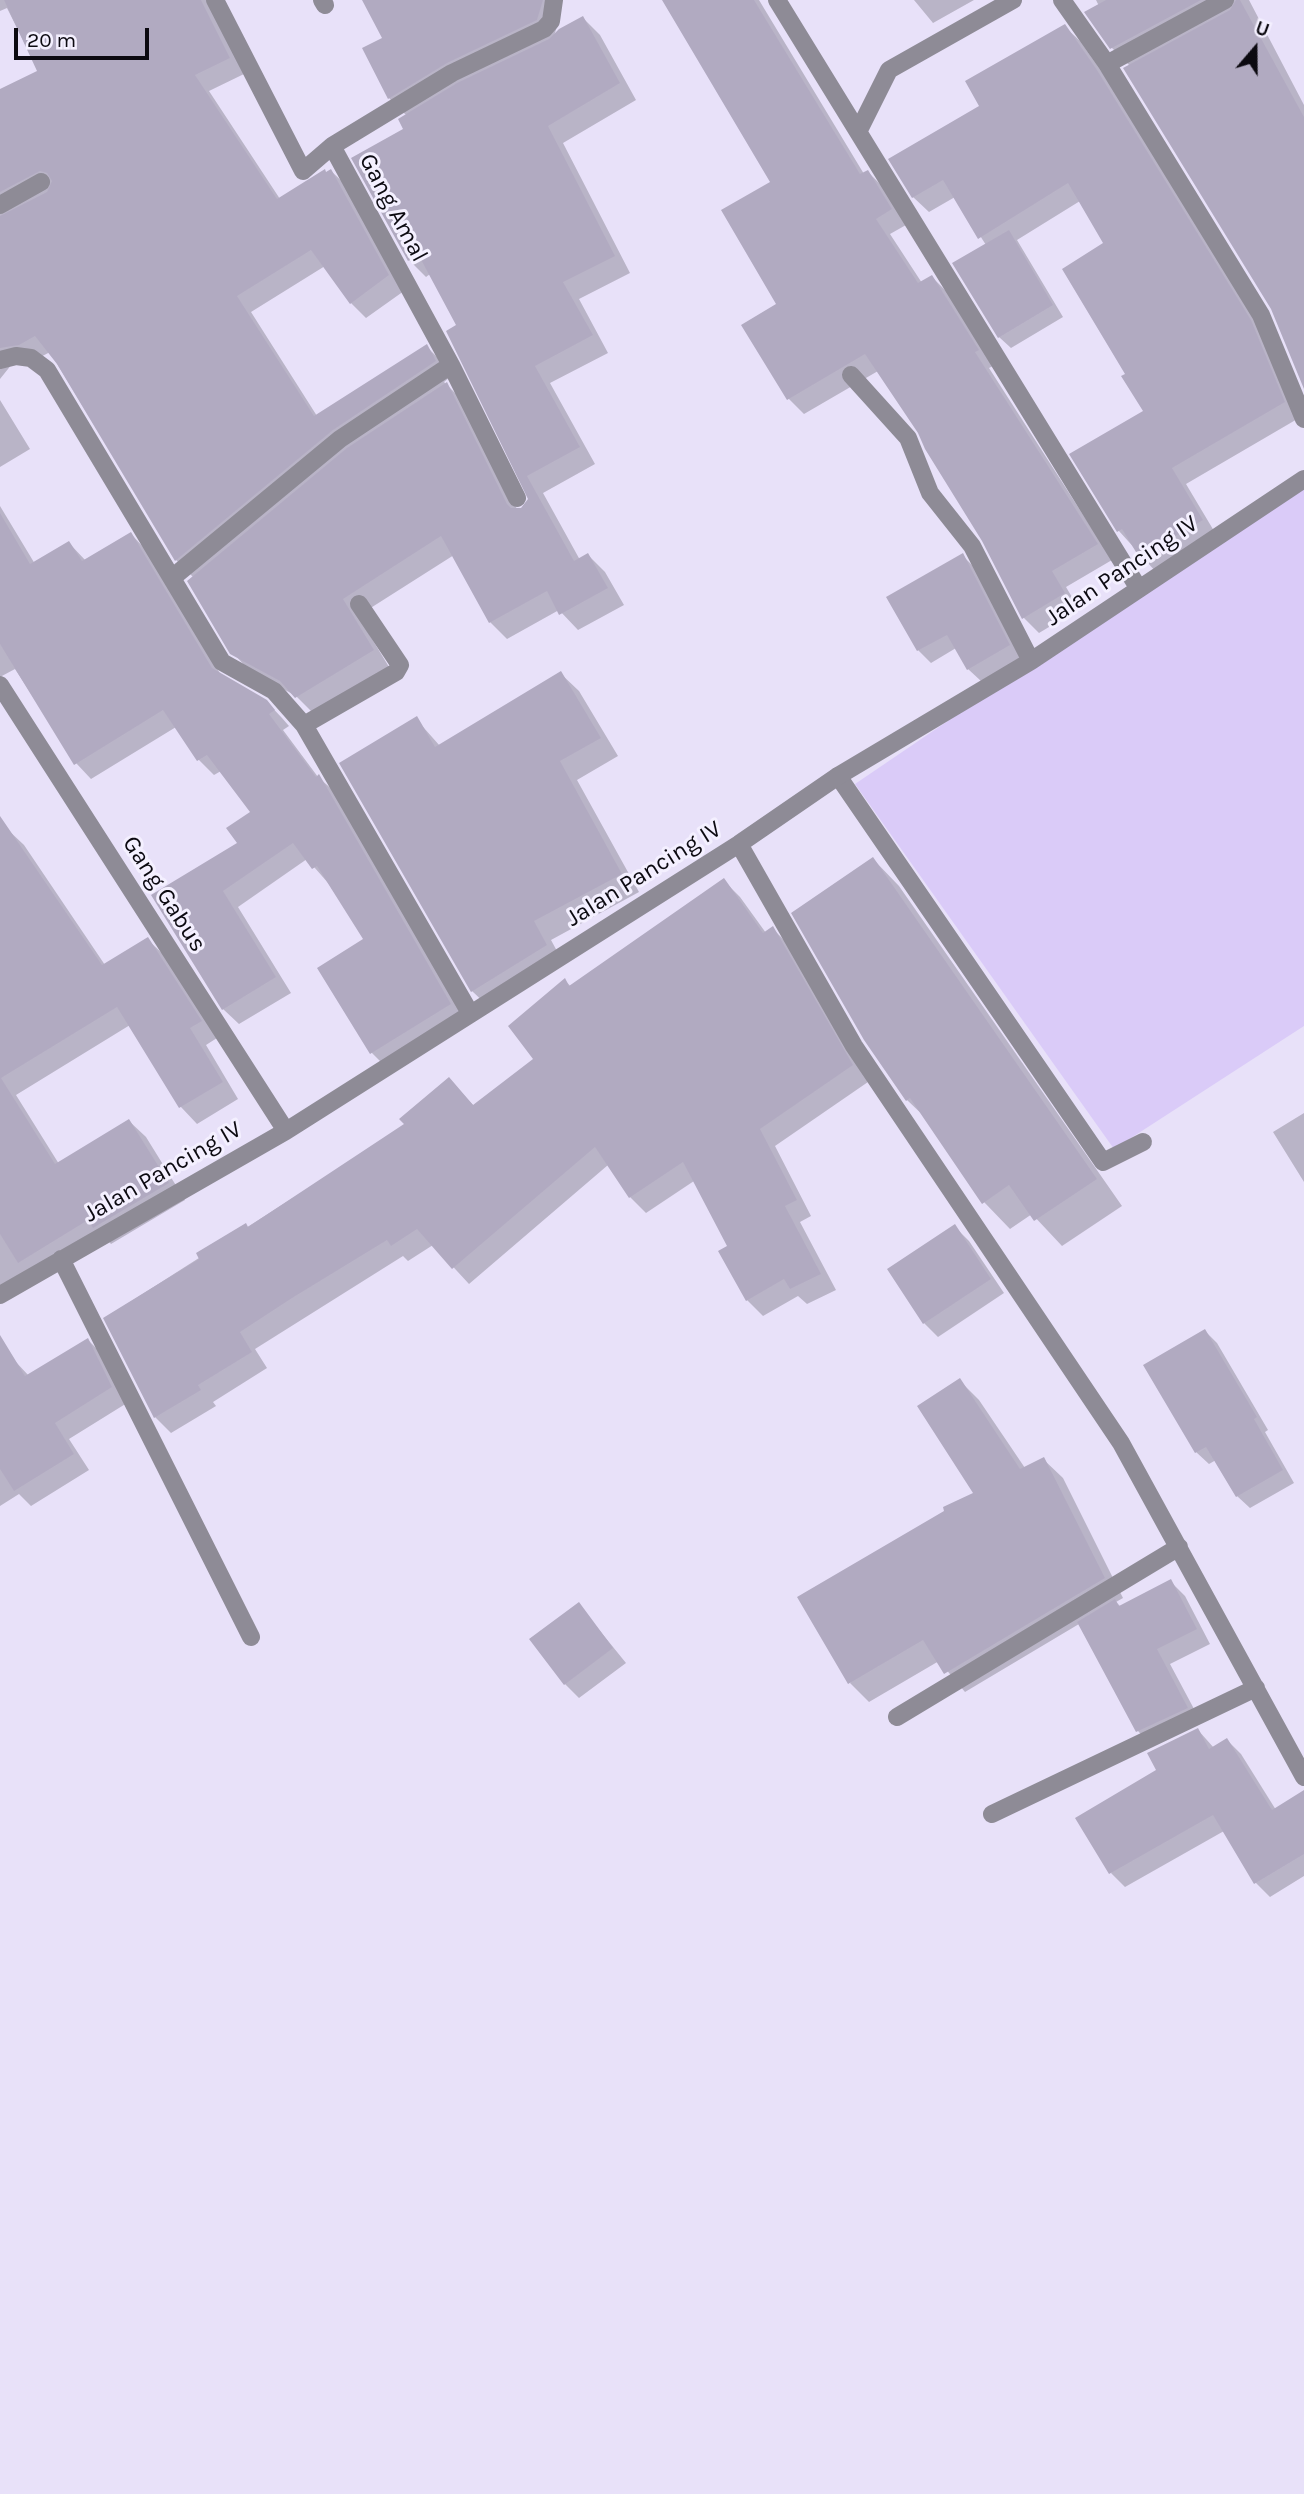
<!DOCTYPE html>
<html>
<head>
<meta charset="utf-8">
<style>
	body { margin:0 }
	#map { position:relative; width:1304px; height:2494px; overflow:hidden; background:#e8e1f9; font-family:Karla,sans-serif }
	canvas { display:block }
	.north { position:absolute; left:1220px; top:14px; width:70px; height:70px; -webkit-text-stroke:5px #f4f0ff; paint-order:stroke; rotate:20deg; font-size:19px; font-weight:700; line-height:28px; text-align:center; color:#0c0a11 }
	.north::after { content:''; display:block; margin:auto; width:24px; height:32px; background:#0c0a11; clip-path:polygon(50% 0,100% 100%,50% 72%,0 100%) }
	.scale { position:absolute; left:14px; top:28px; width:135px; height:32px; box-sizing:border-box; border:4px solid #0c0a11; border-top:0; padding-left:9px; font-size:21px; line-height:24px; white-space:nowrap; color:#0c0a11; -webkit-text-stroke:5px #f4f0ff; paint-order:stroke }
</style>
</head>
<body>
<div id="map">
<canvas width="1304" height="2494"></canvas>
<div class="north">U</div>
<div class="scale">20 m</div>
</div>
<script>
const ctx = document.querySelector('canvas').getContext('2d');
ctx.lineJoin = 'round';
function paint(path, color) {
  ctx.fillStyle = color;
  ctx.fill(path, 'evenodd');
}
function shape(rows) {
  const path = new Path2D();
  for (const r of rows) {
    path.moveTo(r[0], r[1]);
    for (let i = 2; i < r.length; i += 2) path.lineTo(r[i], r[i + 1]);
  }
  return path;
}
function trace(path, color, width, dash) {
  ctx.strokeStyle = color;
  ctx.lineWidth = width;
  ctx.lineCap = dash ? 'butt' : 'round';
  ctx.setLineDash(dash || []);
  ctx.stroke(path);
}
function drawText(font, color, halo, rows, align = 'center') {
  ctx.font = font + ' Karla,sans-serif';
  ctx.lineWidth = 6;
  ctx.setLineDash([]);
  ctx.textBaseline = 'middle';
  ctx.strokeStyle = halo;
  ctx.fillStyle = color;
  for (const [text, x, y, turn = 0] of rows) {
    ctx.save();
    ctx.translate(x, y);
    ctx.rotate((+turn || 0) * Math.PI / 180);
    ctx.textAlign = isNaN(turn) ? turn : align;
    if (halo) ctx.strokeText(text, 0, 0);
    ctx.fillText(text, 0, 0);
    ctx.restore();
  }
}
paint(shape([
	[1304,479,1304,1026,1114,1149,855,784]
]), '#dacbf8');
paint(shape([
	[0,0,208,0,244,74,209,91,280,199,331,171,347,186,404,291,366,318,351,303,325,266,251,312,317,416,426,346,442,362,450,377,444,382,463,401,518,511,528,506,529,493,458,325,430,274,426,277,409,260,354,159,406,130,407,116,389,98,384,38,364,0,551,0,560,17,554,36,583,18,600,35,636,100,563,143,630,273,579,299,608,353,550,383,595,464,543,493,580,560,588,555,605,572,624,605,578,630,559,610,507,639,490,622,454,555,358,616,389,667,313,713,296,696,249,670,232,652,193,577,176,560,50,352,35,360,12,364,0,379,0,91,39,72,7,8,0,11],
	[664,0,759,0,864,174,868,172,883,187,906,225,890,234,922,283,932,277,947,292,993,366,989,368,1112,560,1066,587,1079,609,1039,633,1024,618,984,540,920,433,878,371,804,414,789,399,778,305,772,183],
	[914,0,974,0,933,23],
	[1096,0,1249,0,1304,105,1304,379,1272,308,1130,66,1112,48,1087,13,1099,6],
	[1064,26,1080,41,1113,88,1266,338,1299,418,1186,484,1217,536,1156,572,1119,531,1072,454,1145,412,1127,375,1106,244,1080,201,1017,240,1063,317,1011,348,999,337,986,245,955,197,929,212,913,197,981,106],
	[0,400,30,449,0,467],
	[0,506,35,564,69,543,86,561,131,534,146,550,221,675,266,701,282,718,289,726,283,730,318,777,335,792,466,1020,387,1068,372,1053,365,940,329,884,307,859,238,907,291,993,239,1024,223,1009,153,896,239,843,253,812,221,771,214,775,199,760,176,727,91,779,76,763,15,669,0,677],
	[963,556,975,568,1021,658,981,681,968,669,956,648,931,663,918,650,888,598],
	[560,673,579,691,618,756,577,780,639,892,551,940,564,964,491,1009,472,991,416,719,440,746],
	[7,829,24,845,105,965,148,940,165,956,217,1038,206,1045,238,1099,197,1124,181,1107,130,1025,16,1095,59,1164,129,1121,146,1137,185,1200,111,1244,104,1236,0,1288,0,832],
	[873,859,899,886,1122,1206,1062,1246,1032,1214,1010,1229,984,1202,927,1119,907,1100,865,1039],
	[724,881,740,897,766,933,772,928,788,944,868,1082,775,1146,811,1216,800,1222,836,1290,807,1304,798,1296,763,1316,747,1300,729,1247,694,1181,646,1213,630,1197,608,1165,469,1284,433,1245,408,1261,403,1256,255,1349,267,1368,213,1402,216,1406,171,1433,155,1417,105,1318,407,1125,449,1079,474,1106,535,1060,565,980,571,987],
	[1304,1113,1304,1182,1273,1132],
	[955,1227,969,1241,1004,1293,938,1337,924,1323],
	[1205,1331,1217,1343,1268,1430,1265,1432,1294,1483,1250,1508,1237,1496,1216,1460,1209,1464,1196,1452],
	[88,1340,104,1356,127,1403,69,1439,89,1470,31,1506,19,1494,0,1506,0,1370,15,1361,29,1376],
	[960,1381,979,1400,1025,1468,1043,1459,1063,1478,1123,1598,1116,1602,1121,1607,1171,1582,1185,1596,1210,1644,1170,1664,1201,1722,1152,1746,1138,1731,1079,1624,965,1692,939,1661,869,1702,850,1683,975,1493],
	[579,1605,626,1663,579,1698,565,1684],
	[1198,1730,1214,1748,1227,1740,1241,1754,1276,1810,1304,1802,1304,1876,1270,1897,1256,1883,1224,1831,1125,1887,1111,1873,1158,1770]
]), '#0003');
paint(shape([
	[4,0,201,0,230,58,195,75,277,199,325,169,326,172,331,169,389,275,350,304,311,250,237,296,314,416,427,344,436,361,333,430,175,561,57,364,35,336,19,345,0,348,0,216,47,192,52,181,47,173,40,171,0,192,0,89,37,71],
	[362,0,543,0,537,20,447,63,388,99,362,48,382,38],
	[662,0,754,0,860,174,868,170,892,209,876,219,918,283,932,275,979,350,975,352,1098,544,1052,571,1065,593,1022,619,982,541,925,449,918,433,865,354,787,400,741,325,776,304,721,210,770,182],
	[1106,0,1201,0,1110,49,1084,12],
	[1236,0,1240,0,1304,117,1304,389,1271,309,1123,68,1230,10],
	[583,16,620,83,548,126,615,256,563,282,593,335,535,366,580,447,527,476,574,561,588,553,608,588,559,615,547,591,489,623,441,536,343,599,374,650,295,698,280,681,230,654,187,581,347,448,447,382,507,504,511,508,521,508,528,499,446,331,456,325,418,254,408,261,351,158,403,129,398,119,457,83,549,39,559,29],
	[1065,24,1097,70,1251,320,1285,402,1172,468,1203,520,1139,557,1122,529,1117,532,1069,454,1143,411,1121,376,1125,374,1062,269,1103,243,1068,183,978,239,943,180,912,198,888,159,979,106,965,81],
	[1009,230,1053,305,998,338,952,263],
	[0,513,30,564,69,541,82,561,131,532,212,668,267,700,275,710,269,714,316,777,319,774,451,1004,370,1054,317,968,363,939,317,866,312,869,293,843,223,891,276,977,222,1010,151,895,237,843,226,828,250,812,207,755,197,761,163,710,74,765,0,644],
	[963,553,1010,645,967,670,947,635,917,651,886,597],
	[561,671,601,738,560,761,622,874,534,921,547,945,471,992,339,763,417,716,435,747],
	[0,816,102,965,148,937,202,1021,190,1028,223,1082,179,1108,117,1007,1,1078,55,1164,129,1119,169,1183,93,1228,88,1220,18,1263,0,1234],
	[873,857,1097,1179,1034,1221,1009,1185,982,1204,910,1098,906,1101,864,1040,791,913],
	[724,878,763,933,773,926,853,1065,760,1129,797,1200,785,1206,821,1274,790,1289,784,1279,746,1301,718,1251,727,1246,683,1162,629,1198,595,1147,452,1269,417,1229,391,1246,387,1240,292,1298,240,1332,252,1352,198,1385,201,1390,154,1418,103,1318,199,1259,196,1253,246,1223,248,1227,404,1124,399,1119,449,1077,473,1105,533,1059,508,1026,565,978,569,986],
	[955,1224,991,1279,923,1324,887,1269],
	[1205,1329,1257,1417,1254,1419,1283,1470,1236,1497,1206,1447,1195,1453,1143,1365],
	[0,1335,25,1376,88,1338,112,1387,55,1423,74,1454,14,1491,0,1469],
	[960,1378,1020,1469,1044,1457,1105,1578,944,1674,923,1640,848,1684,797,1597,944,1511,943,1507,973,1493,917,1406],
	[1171,1579,1197,1629,1157,1649,1188,1708,1136,1732,1077,1622,1115,1599,1119,1606],
	[579,1602,613,1648,564,1685,529,1639],
	[1198,1728,1209,1749,1227,1738,1272,1810,1304,1790,1304,1854,1254,1884,1213,1815,1109,1874,1075,1818,1156,1770,1147,1753]
]), '#b1aac1');
trace(shape([
	[838,776,1103,1162,1143,1142]
]), '#8e8b96', 18);
trace(shape([
	[215,0,303,171,332,146,451,365,517,498],
	[322,0,325,5],
	[777,0,1139,589],
	[1062,0,1107,64,1261,315,1304,419],
	[1107,64,1225,0],
	[858,132,889,70,1013,0],
	[332,146,452,73,544,29,551,21,554,0],
	[0,205,41,182],
	[0,360,16,356,31,358,47,370,222,662,274,691,304,725,470,1013],
	[851,375,908,438,930,493,972,546,1031,661],
	[172,578,340,439,451,365],
	[0,685,286,1131],
	[304,725,396,672,400,665,359,604],
	[739,844,854,1046,1121,1443,1304,1777],
	[61,1259,251,1637],
	[0,1295,286,1131,739,844,838,776,1031,661,1304,479],
	[897,1717,1179,1547],
	[992,1814,1256,1688]
]), '#8e8b96', 18);
drawText('24px', '#0c0a11', '#f4f0ff', [
	["Gang Amal",393,208,62],
	["Jalan Pancing IV",1122,571,-34],
	["Jalan Pancing IV",644,874,-32],
	["Gang Gabus",164,894,57],
	["Jalan Pancing IV",163,1172,-30]
]);
</script>
</body>
</html>
